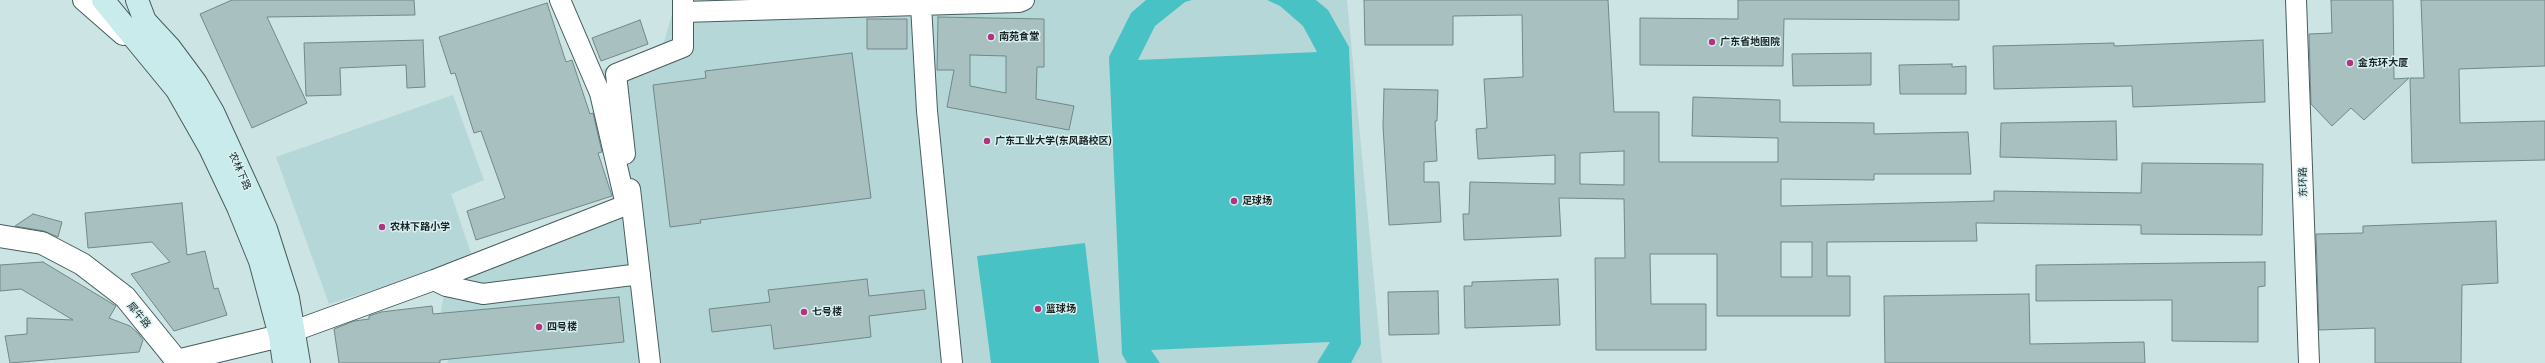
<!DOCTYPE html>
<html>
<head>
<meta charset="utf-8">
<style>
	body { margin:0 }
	canvas { display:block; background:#cce4e4 }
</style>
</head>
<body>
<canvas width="2545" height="363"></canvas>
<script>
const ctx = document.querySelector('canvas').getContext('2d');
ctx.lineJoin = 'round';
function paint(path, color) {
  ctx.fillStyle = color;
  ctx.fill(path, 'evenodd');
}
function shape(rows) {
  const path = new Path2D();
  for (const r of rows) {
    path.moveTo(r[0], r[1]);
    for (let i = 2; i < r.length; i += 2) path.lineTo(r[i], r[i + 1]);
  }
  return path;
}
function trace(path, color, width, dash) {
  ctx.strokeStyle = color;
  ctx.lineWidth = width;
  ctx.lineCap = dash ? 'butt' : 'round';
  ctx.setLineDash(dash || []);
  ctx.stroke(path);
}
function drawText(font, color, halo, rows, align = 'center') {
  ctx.font = font + ' Ubuntu,"Noto Sans SC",sans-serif';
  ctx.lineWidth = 3;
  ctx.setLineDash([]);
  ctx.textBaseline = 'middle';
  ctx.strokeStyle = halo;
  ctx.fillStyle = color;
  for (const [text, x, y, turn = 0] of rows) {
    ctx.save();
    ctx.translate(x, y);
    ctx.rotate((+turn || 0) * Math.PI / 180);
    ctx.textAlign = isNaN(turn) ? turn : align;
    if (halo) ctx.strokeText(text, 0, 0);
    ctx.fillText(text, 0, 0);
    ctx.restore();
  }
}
paint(shape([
	[676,0,1347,0,1382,363,448,363,441,310,446,286,629,212,599,71,664,42],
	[453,95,484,180,451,194,473,259,329,304,276,157]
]), '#b6d7d7');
paint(shape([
	[1146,0,1192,0,1185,2,1155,26,1138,60,1317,52,1303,26,1280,6,1267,0,1316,0,1328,10,1349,47,1361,344,1351,363,1317,363,1330,342,1151,350,1160,363,1127,363,1122,354,1109,57,1131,13],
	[1085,243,1099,363,991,363,977,256]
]), '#49c2c5');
const building = shape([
	[232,0,414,0,415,15,267,17,307,103,252,128,200,14,232,0],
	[1364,0,1608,0,1614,112,1659,112,1659,162,1778,162,1778,138,1692,136,1693,97,1780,100,1780,122,1874,123,1874,134,1968,132,1971,174,1874,174,1874,180,1781,179,1781,206,1994,201,1994,191,2141,193,2142,163,2263,164,2262,235,2141,234,2141,225,1976,223,1977,241,1827,242,1827,276,1850,276,1850,316,1717,316,1717,254,1650,254,1651,304,1706,304,1706,350,1596,350,1595,258,1625,258,1624,199,1559,198,1561,236,1464,240,1463,214,1469,214,1470,182,1555,184,1555,155,1478,159,1476,129,1487,128,1484,79,1523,77,1522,15,1453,16,1453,45,1365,45,1364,0],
	[1624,151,1624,185,1580,184,1580,153,1624,151],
	[1781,242,1812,242,1812,277,1781,277,1781,242],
	[1738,0,1959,0,1959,20,1784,19,1783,66,1640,65,1640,18,1738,19,1738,0],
	[2331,0,2393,0,2394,79,2409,78,2364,120,2351,108,2332,126,2311,104,2309,34,2332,33,2331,0],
	[2421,0,2545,0,2545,66,2459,69,2460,123,2545,121,2545,160,2412,163,2410,78,2424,78,2421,0],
	[547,3,566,62,572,60,590,114,593,113,602,152,598,153,612,196,476,240,467,211,505,198,481,131,474,133,455,73,451,74,439,37,547,3],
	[938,17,1044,19,1044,67,1037,67,1036,99,1074,106,1069,130,947,107,954,70,937,70,938,17],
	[970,55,1006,56,1006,93,970,86,970,55],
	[867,19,907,19,907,49,867,49,867,19],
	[640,20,648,44,601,61,592,38,640,20],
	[423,40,425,87,407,88,406,65,340,68,341,95,306,96,304,43,423,40],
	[2263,40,2265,102,2133,107,2132,86,1994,89,1993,46,2114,43,2114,46,2263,40],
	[852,53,871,198,700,220,701,223,670,227,653,85,706,78,705,71,852,53],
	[1871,53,1871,85,1793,86,1792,54,1871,53],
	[1952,64,1952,67,1966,66,1966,94,1900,94,1899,65,1952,64],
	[1384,89,1438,90,1437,121,1435,121,1437,161,1424,162,1424,182,1439,182,1441,222,1389,225,1383,126,1384,89],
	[2116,121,2117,160,2000,157,2001,123,2116,121],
	[182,203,187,255,205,251,214,289,218,288,227,315,174,331,131,274,170,262,152,242,88,248,85,213,182,203],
	[33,214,62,222,58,237,44,231,15,226,33,214],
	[2496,221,2498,283,2462,285,2461,363,2375,363,2375,328,2319,330,2316,234,2363,233,2363,226,2496,221],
	[43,262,116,306,109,318,130,326,138,333,143,340,139,352,10,363,5,336,27,334,27,318,73,320,21,289,0,291,0,265,43,262],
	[2265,262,2265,286,2258,287,2258,342,2172,341,2172,300,2036,301,2036,265,2265,262],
	[867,279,869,296,924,290,926,309,869,316,871,337,774,349,771,325,712,332,709,309,770,302,768,290,867,279],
	[1558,279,1560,325,1465,328,1464,286,1472,286,1472,282,1558,279],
	[1438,291,1439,334,1389,335,1388,292,1438,291],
	[2029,294,2030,344,2144,342,2145,363,1885,363,1884,296,2029,294],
	[619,297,624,342,440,360,440,363,339,363,334,329,354,321,369,319,369,316,381,312,432,306,433,314,619,297]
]);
paint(building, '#a9c0c0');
trace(building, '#728889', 1);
const minor = shape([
	[83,0,123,35],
	[2296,0,2309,363],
	[921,5,927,111,952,363],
	[683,12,1019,2,1024,0],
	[625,154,616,74,683,47,683,0],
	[630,189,650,363],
	[434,280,446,286,483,294,640,274],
	[280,336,434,280,626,205,600,93,560,0]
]);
const tertiary = shape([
	[0,236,42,243,82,264,125,297,177,361,280,336]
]);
const secondary = shape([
	[103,0,177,90,210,148,238,207,260,261,280,336,284,363],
	[137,0,145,21,170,48,196,83,213,112,251,195,266,229,288,298,299,363]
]);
trace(minor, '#485d5d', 22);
trace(tertiary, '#485d5d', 24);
trace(secondary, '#485d5d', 24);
trace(minor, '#fff', 20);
trace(tertiary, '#fff', 22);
trace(secondary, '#caebec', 22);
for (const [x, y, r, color] of [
	[991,37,4,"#b23380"],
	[1712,42,4,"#b23380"],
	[2350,63,4,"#b23380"],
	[987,141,4,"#b23380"],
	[1234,201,4,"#b23380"],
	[382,227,4,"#b23380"],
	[1038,309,4,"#b23380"],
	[804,312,4,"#b23380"],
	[539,327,4,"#b23380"]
]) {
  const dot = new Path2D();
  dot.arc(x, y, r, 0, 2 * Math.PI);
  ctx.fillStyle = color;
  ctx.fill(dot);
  trace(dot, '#d9f1f2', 1.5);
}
drawText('bold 10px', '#1a2323', '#d9f1f2', [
	["南苑食堂",999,37],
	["广东省地图院",1720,42],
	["金东环大厦",2358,63],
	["广东工业大学(东风路校区)",995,141],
	["足球场",1242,201],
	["农林下路小学",390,227],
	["篮球场",1046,309],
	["七号楼",812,312],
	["四号楼",547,327]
], 'left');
drawText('10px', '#1a2323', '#d9f1f2', [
	["农林下路",240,171,66],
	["东环路",2303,182,-92],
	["犀牛路",139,315,50]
]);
</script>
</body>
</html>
